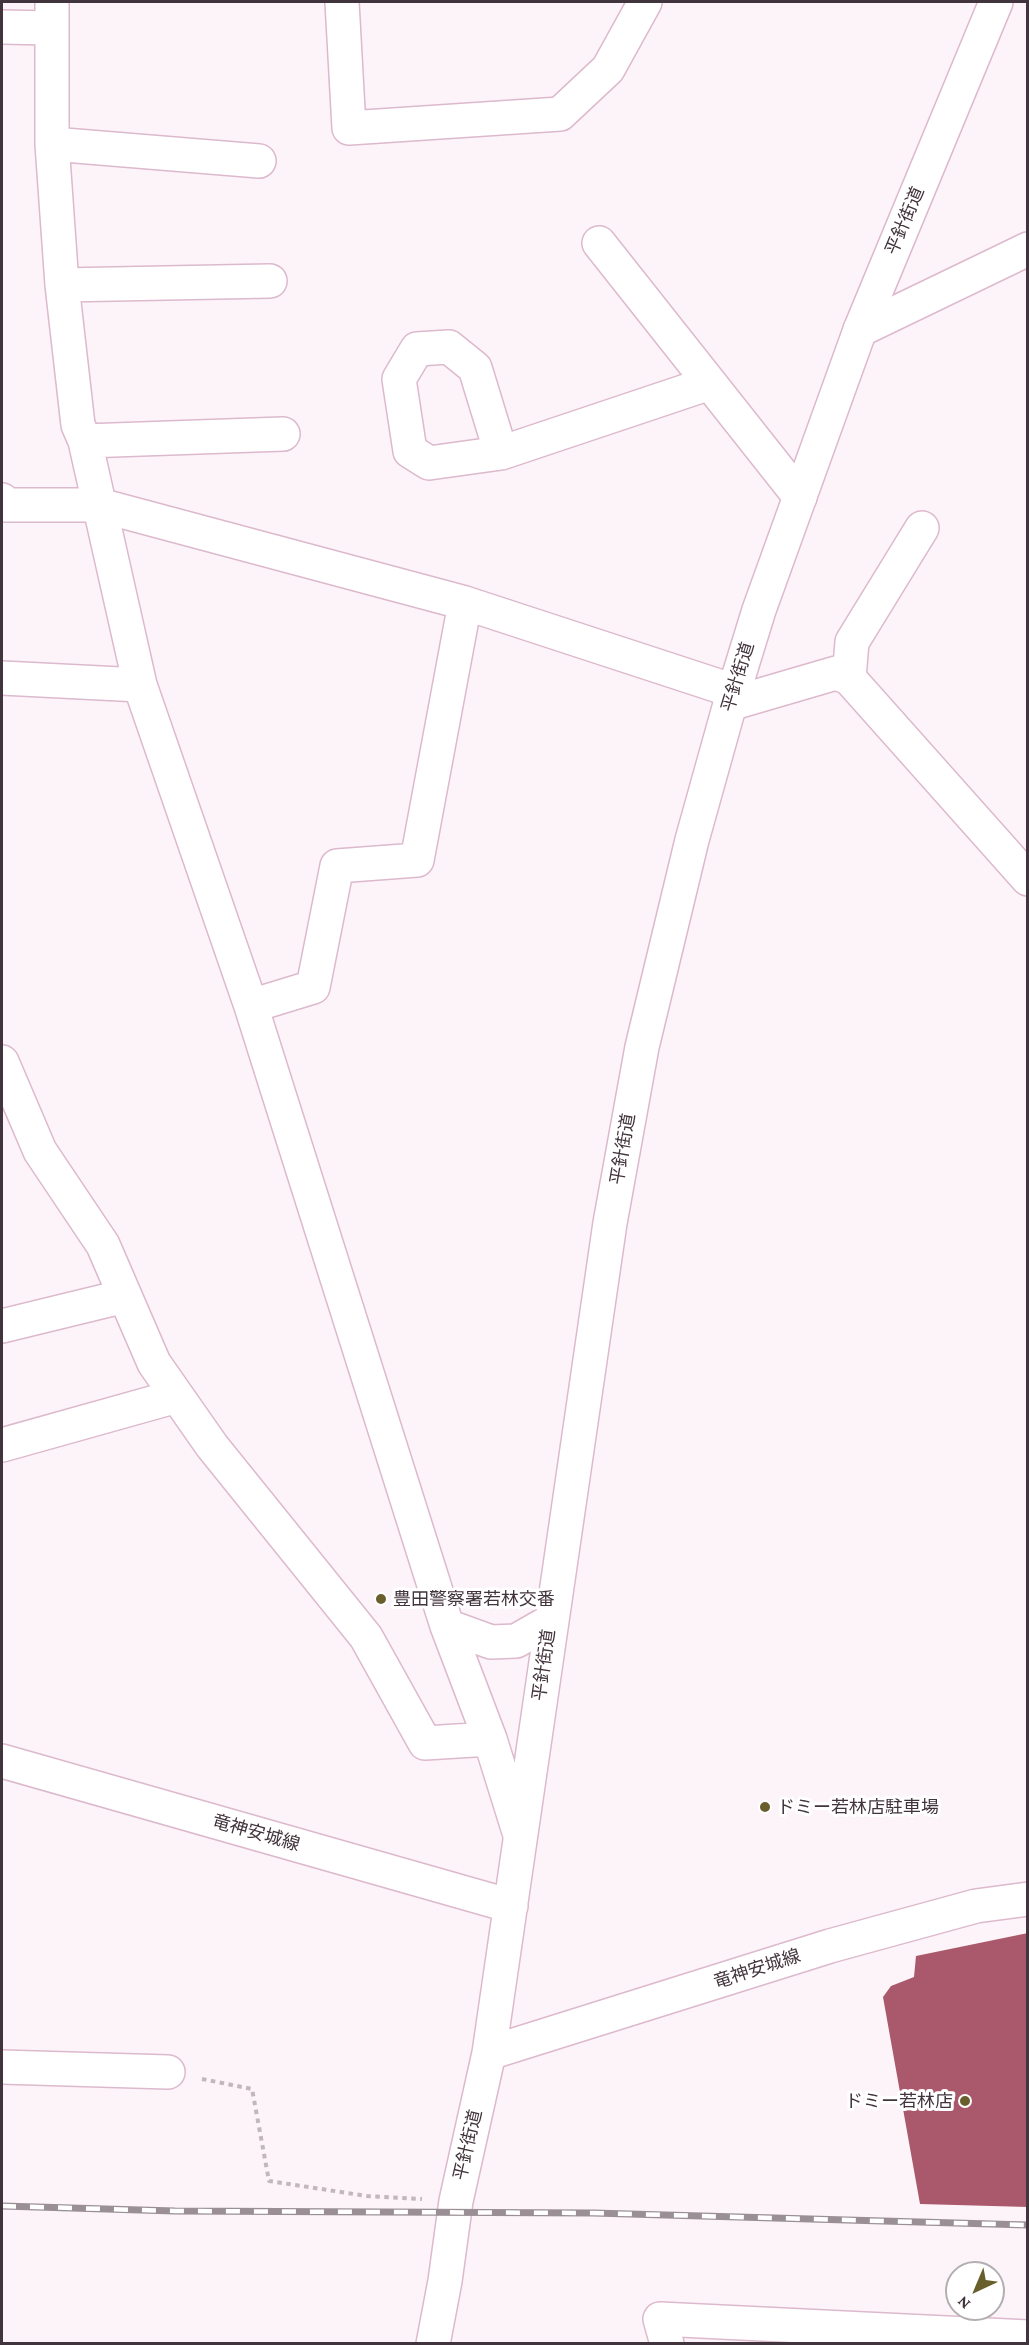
<!DOCTYPE html>
<html>
<head>
<meta charset="utf-8">
<style>
	body { margin:0 }
	#map { position:relative; width:1029px; height:2345px; overflow:hidden; background:#fcf4f8; font-family:"Crimson Pro",serif }
	canvas { display:block }
	.frame { position:absolute; inset:0; border:3px solid #42343c; pointer-events:none }
	.north { position:absolute; left:945px; top:2261px; width:60px; height:60px; box-sizing:border-box; background:#fff; border:2px solid #b3aeb1; border-radius:50%; rotate:224deg; font-size:16px; font-weight:700; line-height:24px; text-align:center; color:#42343c }
	.north::after { content:''; display:block; margin:auto; width:21px; height:27px; background:#695f2c; clip-path:polygon(50% 0,100% 100%,50% 72%,0 100%) }
</style>
</head>
<body>
<div id="map">
<canvas width="1029" height="2345"></canvas>
<div class="frame"></div>
<div class="north">N</div>
</div>
<script>
const ctx = document.querySelector('canvas').getContext('2d');
ctx.lineJoin = 'round';
function paint(path, color) {
  ctx.fillStyle = color;
  ctx.fill(path, 'evenodd');
}
function shape(rows) {
  const path = new Path2D();
  for (const r of rows) {
    path.moveTo(r[0], r[1]);
    for (let i = 2; i < r.length; i += 2) path.lineTo(r[i], r[i + 1]);
  }
  return path;
}
function trace(path, color, width, dash) {
  ctx.strokeStyle = color;
  ctx.lineWidth = width;
  ctx.lineCap = dash ? 'butt' : 'round';
  ctx.setLineDash(dash || []);
  ctx.stroke(path);
}
function drawText(font, color, halo, rows, align = 'center') {
  ctx.font = font + ' "Crimson Pro","Noto Sans JP",serif';
  ctx.lineWidth = 6;
  ctx.setLineDash([]);
  ctx.textBaseline = 'middle';
  ctx.strokeStyle = halo;
  ctx.fillStyle = color;
  for (const [text, x, y, turn = 0] of rows) {
    ctx.save();
    ctx.translate(x, y);
    ctx.rotate((+turn || 0) * Math.PI / 180);
    ctx.textAlign = isNaN(turn) ? turn : align;
    if (halo) ctx.strokeText(text, 0, 0);
    ctx.fillText(text, 0, 0);
    ctx.restore();
  }
}
paint(shape([
	[1028,1933,1028,2207,920,2204,883,1997,891,1986,914,1977,916,1956]
]), '#aa586b');
const minor = shape([
	[52,2,52,144,62,285,78,425,85,441,140,685,251,1006,447,1626,490,1739,520,1835],
	[342,2,349,128,560,114,608,69,645,2],
	[2,27,51,28],
	[52,144,259,161],
	[599,243,800,497],
	[62,285,270,281],
	[860,330,1028,249],
	[85,441,283,434],
	[501,453,475,368,449,347,417,349,399,379,410,451,429,463,501,453,710,383],
	[2,500,6,505,99,505,465,603,734,691],
	[2,678,140,685],
	[849,678,852,642,922,528],
	[730,704,836,673,849,678,1028,879],
	[251,1006,313,987,337,866,417,860,465,603],
	[2,1062,40,1151,103,1245,154,1363,212,1446,366,1637,425,1743,490,1739],
	[2,1326,125,1296],
	[2,1445,177,1396],
	[447,1626,491,1642,516,1641,551,1621],
	[2,2067,168,2072],
	[667,2344,660,2319,1028,2337]
]);
const tertiary = shape([
	[2,1761,511,1906],
	[489,2053,830,1946,976,1906,1028,1899],
	[433,2344,445,2281,456,2201,489,2053,610,1223,642,1047,692,840,730,704,759,610,860,330,996,2]
]);
trace(minor, '#ddb9cd', 36);
trace(tertiary, '#ddb9cd', 36);
trace(shape([
	[202,2079,252,2089,269,2181,367,2196,422,2199]
]), '#c1b7bd', 4, [4.5, 4.5]);
trace(minor, '#fff', 33);
trace(tertiary, '#fff', 33);
const rail = shape([
	[2,2206,175,2211,593,2213,1028,2225]
]);
trace(rail, '#9a8f95', 7);
trace(rail, '#fff', 4.5, [14]);
for (const [x, y, r, color] of [
	[381,1599,6,"#695f2c"],
	[765,1807,6,"#695f2c"],
	[965,2101,6,"#695f2c"]
]) {
  const dot = new Path2D();
  dot.arc(x, y, r, 0, 2 * Math.PI);
  ctx.fillStyle = color;
  ctx.fill(dot);
  trace(dot, '#fff', 2);
}
drawText('18px', '#42343c', '#fff', [
	["平針街道",905,221,-67],
	["平針街道",738,677,-73],
	["平針街道",623,1149,-80],
	["平針街道",544,1665,-82],
	["竜神安城線",256,1833,16],
	["竜神安城線",757,1969,-18],
	["平針街道",468,2145,-77]
]);
drawText('18px', '#42343c', '#fff', [
	["豊田警察署若林交番",393,1599],
	["ドミー若林店駐車場",777,1807],
	["ドミー若林店",953,2101,"right"]
], 'left');
</script>
</body>
</html>
